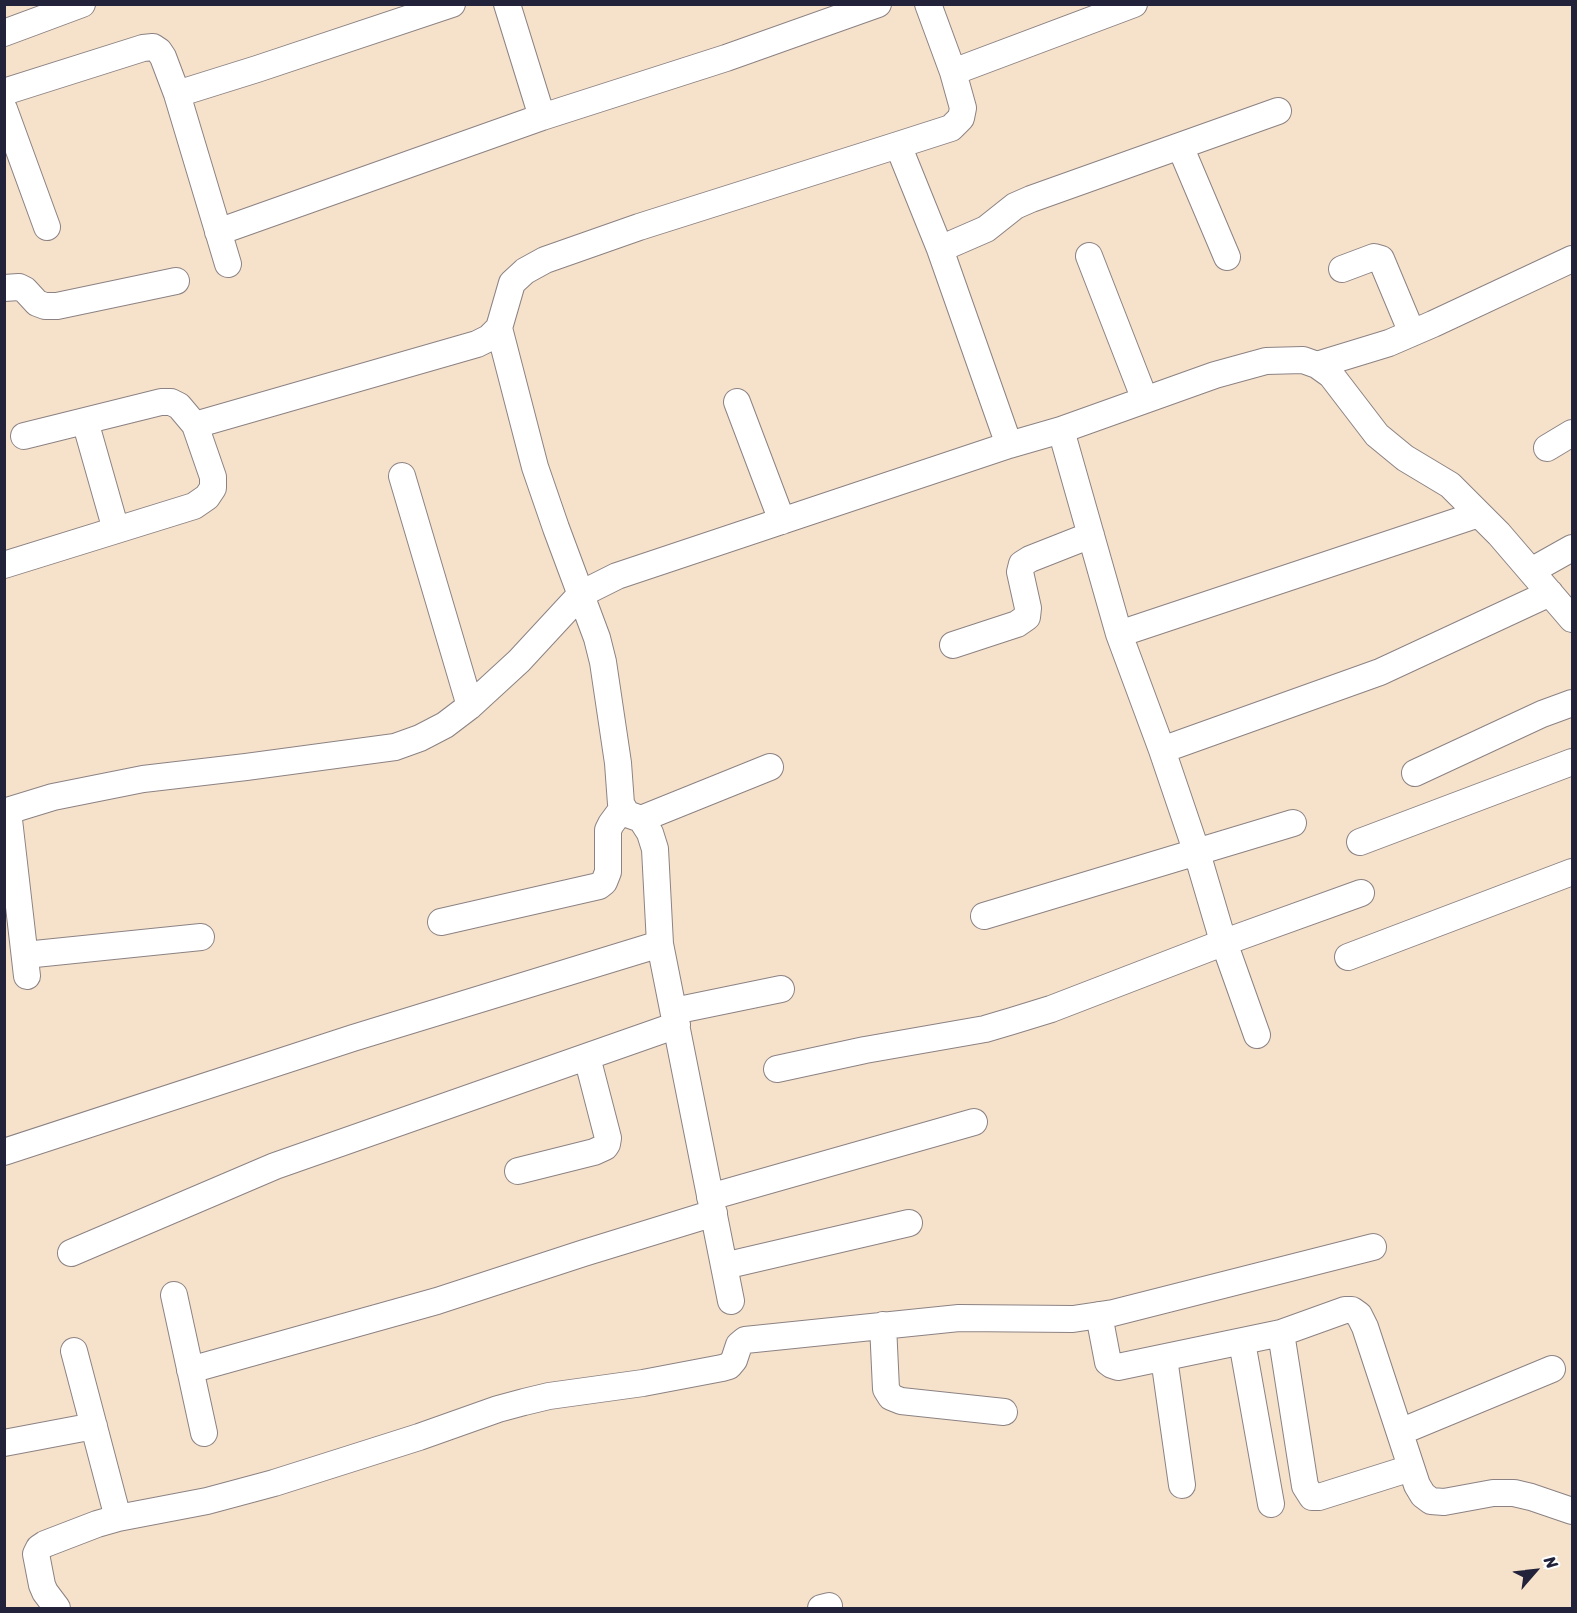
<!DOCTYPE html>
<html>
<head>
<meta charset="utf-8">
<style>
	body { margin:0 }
	#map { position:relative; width:1577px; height:1613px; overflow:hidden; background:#f6e2cb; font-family:Sriracha,sans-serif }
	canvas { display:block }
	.frame { position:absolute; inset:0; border:6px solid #22223b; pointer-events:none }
	.north { position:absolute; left:1505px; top:1541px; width:60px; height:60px; -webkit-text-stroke:4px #fff; paint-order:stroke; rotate:62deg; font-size:16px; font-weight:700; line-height:24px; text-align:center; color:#22223b }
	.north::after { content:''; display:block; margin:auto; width:21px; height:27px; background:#22223b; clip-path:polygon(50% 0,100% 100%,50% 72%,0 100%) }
</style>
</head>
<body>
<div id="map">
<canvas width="1577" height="1613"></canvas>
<div class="frame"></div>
<div class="north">N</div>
</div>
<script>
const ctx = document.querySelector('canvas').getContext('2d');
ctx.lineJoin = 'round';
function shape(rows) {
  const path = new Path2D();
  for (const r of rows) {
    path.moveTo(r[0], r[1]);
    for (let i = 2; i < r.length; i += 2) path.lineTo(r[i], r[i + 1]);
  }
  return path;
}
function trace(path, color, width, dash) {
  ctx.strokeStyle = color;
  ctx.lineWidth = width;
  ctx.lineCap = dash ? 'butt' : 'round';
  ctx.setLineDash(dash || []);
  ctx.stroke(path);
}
const minor = shape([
	[507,4,542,117],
	[4,33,82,4],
	[953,72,1134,4],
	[4,92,143,48,153,47,159,51,163,57,177,94,228,264],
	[177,94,257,69,452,4],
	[4,109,47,227],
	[898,145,951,128,961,118,963,108,953,72,928,4],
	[1180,146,1227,257],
	[218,232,542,117,726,58,878,4],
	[940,249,986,229,1015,206,1031,199,1278,111],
	[1089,256,1145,400],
	[1342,269,1374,257,1381,259,1412,333],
	[4,288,19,287,25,290,37,303,45,306,57,306,176,281],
	[499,328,535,467,556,528,597,638,603,662,618,763,621,804,627,814,641,819,650,833,655,849,660,944,731,1301],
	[1317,365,1389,343,1433,324,1572,259],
	[737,402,782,521],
	[85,421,116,530],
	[24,436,161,402,171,402,179,406,195,425],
	[1547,448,1572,433],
	[402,476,470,706],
	[1479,514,1499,534,1572,619],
	[4,565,194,506,207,497,213,488,213,477,195,425,477,344,489,338,499,328,512,283,525,271,545,260,639,227,898,145,940,249,1009,445],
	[1531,571,1572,548],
	[1119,634,1162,750,1197,853,1220,931,1257,1035],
	[953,645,1017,624,1027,617,1028,608,1020,572,1022,564,1030,559,1091,535],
	[1162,750,1380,672,1550,593],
	[1415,773,1542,714,1572,703],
	[8,811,27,976],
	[4,812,53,797,143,779,246,767,395,747,420,738,445,725,470,706,519,661,581,594,617,576,1009,445,1061,430,1215,375,1266,361,1303,360,1317,365,1331,375,1377,435,1405,458,1450,485,1479,514,1119,634,1061,430],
	[641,819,770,767],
	[1360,842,1572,762],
	[984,916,1293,823],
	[441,922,599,886,604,882,608,872,608,830,611,824,622,809],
	[25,955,201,937],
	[1348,957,1572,872],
	[674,1011,781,989],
	[777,1069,865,1050,985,1029,1012,1021,1051,1009,1225,942,1361,893],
	[4,1152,353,1038,660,944],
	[518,1171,594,1152,605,1147,607,1144,608,1138,587,1057],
	[710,1197,974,1122],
	[71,1253,275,1166,677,1025],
	[724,1266,909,1223],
	[174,1295,204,1433],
	[1099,1315,1108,1362,1112,1365,1118,1367,1281,1333,1345,1310,1352,1310,1359,1315,1365,1327,1417,1485,1423,1495,1431,1501,1444,1502,1493,1493,1514,1493,1531,1497,1572,1511],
	[883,1325,886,1389,891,1397,901,1401,1004,1412],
	[1281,1333,1305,1486,1312,1497,1319,1497,1411,1468],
	[1242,1342,1271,1504],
	[74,1351,118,1518],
	[1164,1358,1182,1485],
	[190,1370,437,1301,584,1253,714,1213],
	[1400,1432,1552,1369],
	[4,1443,94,1426],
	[57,1608,45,1592,42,1585,36,1554,39,1548,45,1544,97,1524,118,1518,207,1501,274,1483,419,1437,498,1409,524,1402,549,1396,643,1383,722,1368,729,1366,734,1360,739,1345,745,1340,959,1318,1073,1319,1113,1313,1373,1247],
	[821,1608,829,1606]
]);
trace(minor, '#8c8283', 28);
trace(minor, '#fff', 26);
</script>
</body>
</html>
